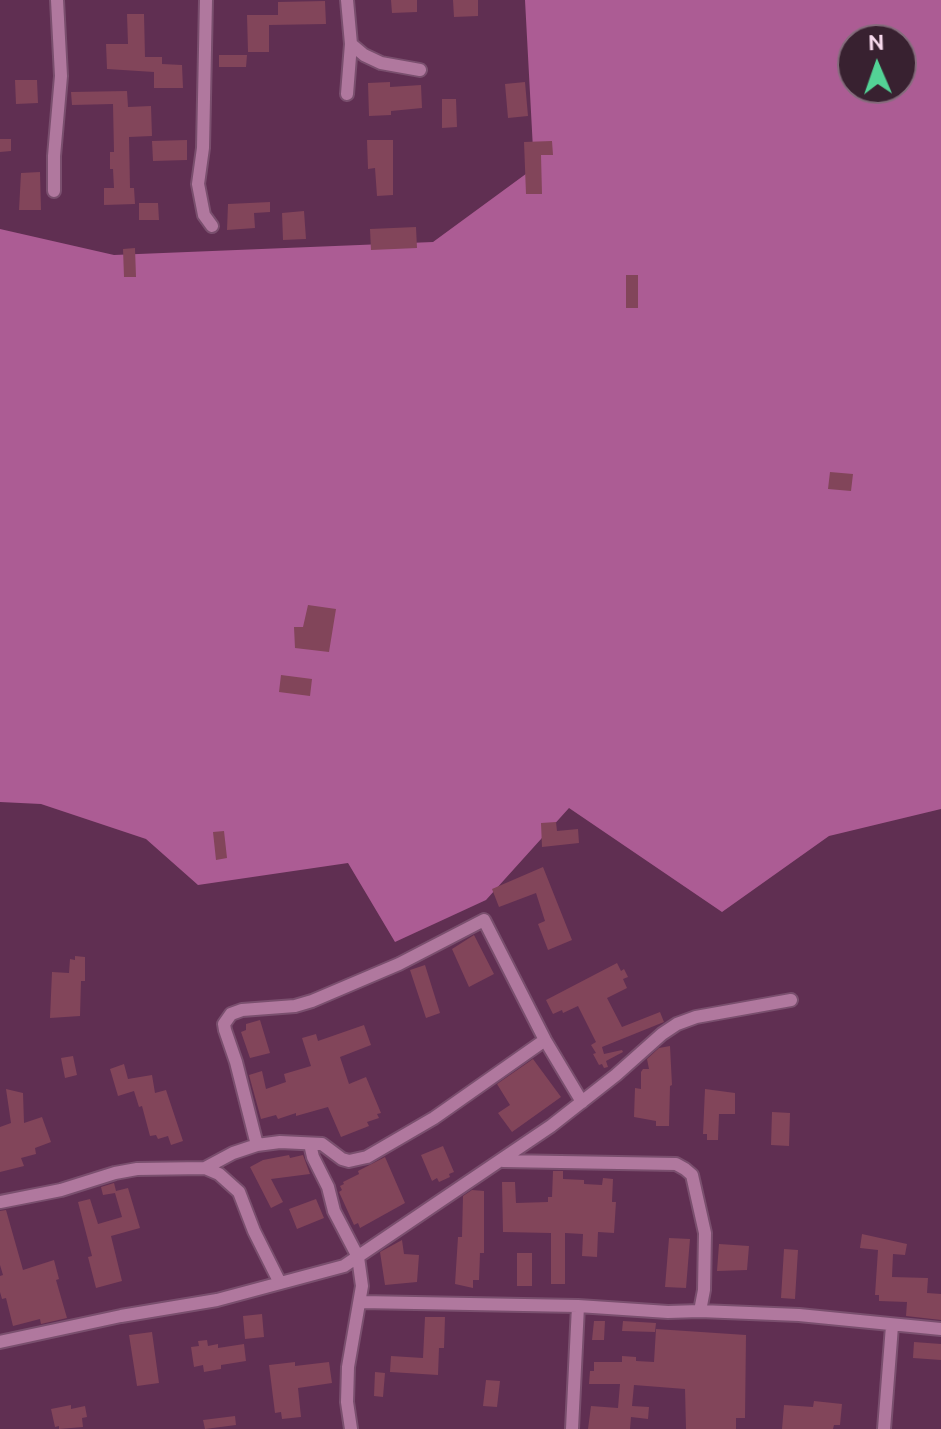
<!DOCTYPE html>
<html>
<head>
<meta charset="utf-8">
<style>
	body { margin:0 }
	#map { position:relative; width:941px; height:1429px; overflow:hidden; background:#602f52; font-family:Ubuntu,sans-serif }
	canvas { display:block }
	.north { position:absolute; left:837px; top:24px; width:80px; height:80px; box-sizing:border-box; background:#382130; border:2px solid #856b7c; border-radius:50%; rotate:358deg; font-size:22px; font-weight:700; line-height:32px; text-align:center; color:#f8d9ed }
	.north::after { content:''; display:block; margin:auto; width:28px; height:36px; background:#53d396; clip-path:polygon(50% 0,100% 100%,50% 72%,0 100%) }
</style>
</head>
<body>
<div id="map">
<canvas width="941" height="1429"></canvas>
<div class="north">N</div>
</div>
<script>
const ctx = document.querySelector('canvas').getContext('2d');
ctx.lineJoin = 'round';
function paint(path, color) {
  ctx.fillStyle = color;
  ctx.fill(path, 'evenodd');
}
function shape(rows) {
  const path = new Path2D();
  for (const r of rows) {
    path.moveTo(r[0], r[1]);
    for (let i = 2; i < r.length; i += 2) path.lineTo(r[i], r[i + 1]);
  }
  return path;
}
function trace(path, color, width, dash) {
  ctx.strokeStyle = color;
  ctx.lineWidth = width;
  ctx.lineCap = dash ? 'butt' : 'round';
  ctx.setLineDash(dash || []);
  ctx.stroke(path);
}
paint(shape([
	[525,0,941,0,941,809,829,836,722,912,569,808,486,900,395,942,348,863,198,885,146,839,41,804,0,802,0,229,114,255,433,242,534,168],
	[853,40,901,40,901,88,853,88]
]), '#ac5c94');
paint(shape([
	[391,0,417,0,417,12,392,13],
	[453,0,478,0,478,16,454,17],
	[325,1,326,24,269,25,269,52,248,52,247,15,278,15,278,2],
	[127,14,144,14,145,57,162,57,162,64,182,65,183,88,154,88,154,72,107,69,106,44,128,44],
	[219,55,247,55,246,67,219,67],
	[15,80,37,80,38,103,16,104],
	[390,82,390,87,421,85,422,108,391,111,391,115,369,116,368,83],
	[525,82,528,116,508,118,505,84],
	[127,91,128,107,151,106,152,136,129,137,130,188,134,188,135,204,104,205,104,188,114,188,113,169,110,169,110,152,114,152,113,104,72,105,71,92],
	[442,99,456,99,457,127,442,128],
	[0,139,11,139,11,151,0,152],
	[187,140,187,160,153,161,152,141],
	[367,140,393,140,393,195,377,196,375,168,368,169],
	[552,141,553,155,541,155,542,194,526,194,524,142],
	[40,172,41,210,19,210,21,173],
	[270,202,270,212,254,213,255,228,227,230,228,204],
	[139,203,158,203,159,220,139,220],
	[304,211,306,239,283,240,282,213],
	[416,227,417,248,371,250,370,229],
	[135,248,136,277,124,277,123,249],
	[626,275,638,275,638,308,626,308],
	[830,472,853,474,851,491,828,489],
	[308,605,336,609,329,652,295,648,294,627,303,627],
	[281,675,312,679,310,696,279,692],
	[556,822,557,831,578,829,579,843,542,847,541,823],
	[224,831,227,858,216,860,213,832],
	[543,867,572,940,548,950,538,924,545,921,536,893,499,907,492,889],
	[474,935,494,974,469,987,452,949],
	[75,956,85,957,85,981,81,981,80,1016,50,1018,52,972,69,973,70,959,75,960],
	[617,963,621,971,624,969,628,977,623,979,627,988,607,998,622,1027,660,1012,664,1022,602,1047,604,1054,622,1050,623,1052,606,1061,608,1067,604,1068,602,1064,599,1065,593,1054,596,1053,591,1045,596,1042,578,1006,563,1013,562,1010,553,1014,546,1000],
	[425,965,440,1013,426,1018,410,970],
	[260,1020,270,1053,250,1058,241,1032,246,1030,246,1024],
	[364,1025,371,1045,340,1057,349,1084,366,1077,381,1113,377,1114,379,1118,367,1122,369,1126,341,1137,328,1107,296,1116,296,1113,278,1119,276,1115,261,1119,249,1075,262,1071,266,1089,286,1082,284,1074,311,1066,302,1038,316,1034,318,1041],
	[670,1046,672,1085,670,1086,669,1126,656,1126,656,1121,634,1117,635,1088,641,1089,641,1072,643,1069,649,1069,647,1059,659,1048],
	[73,1056,77,1075,65,1078,61,1058],
	[533,1059,561,1097,512,1132,498,1113,510,1105,497,1084],
	[124,1064,128,1079,152,1075,155,1093,166,1090,183,1141,171,1145,168,1136,158,1139,156,1135,150,1136,142,1106,139,1107,134,1091,118,1096,110,1069],
	[6,1089,23,1093,24,1123,42,1117,51,1142,35,1148,36,1154,21,1158,24,1166,0,1172,0,1127,11,1123],
	[705,1089,735,1093,735,1114,719,1114,718,1140,707,1140,707,1134,703,1134],
	[772,1112,790,1113,789,1146,771,1145],
	[443,1146,454,1172,449,1174,450,1177,439,1182,437,1178,432,1181,421,1155],
	[289,1155,290,1158,303,1155,310,1174,271,1179,283,1202,271,1208,250,1167,263,1160],
	[385,1157,405,1203,360,1228,358,1223,354,1225,339,1192,342,1190,340,1186,344,1184,343,1182,359,1174,358,1171],
	[553,1171,563,1171,563,1179,584,1180,584,1184,602,1185,603,1178,613,1179,612,1202,616,1202,614,1233,598,1232,597,1257,582,1256,583,1234,565,1233,565,1284,551,1284,551,1233,503,1232,502,1182,515,1182,516,1203,548,1202,548,1197,552,1197],
	[114,1183,116,1191,128,1188,140,1228,111,1236,122,1281,96,1288,88,1257,92,1256,78,1202,90,1199,98,1224,122,1217,115,1193,103,1195,101,1187],
	[472,1190,484,1191,484,1253,480,1253,479,1280,473,1280,473,1288,455,1284,458,1237,462,1237,463,1196],
	[316,1199,324,1218,297,1229,289,1209],
	[6,1210,23,1270,54,1260,59,1279,56,1280,67,1318,41,1324,40,1319,13,1326,6,1298,2,1299,0,1292,0,1276,3,1275,0,1265,0,1211],
	[862,1234,907,1244,905,1255,893,1254,892,1277,928,1278,927,1293,941,1294,941,1320,906,1316,907,1302,879,1301,879,1295,875,1295,878,1250,860,1248],
	[669,1238,690,1239,686,1288,665,1287],
	[402,1240,404,1254,419,1255,417,1282,385,1285,380,1252],
	[719,1244,749,1246,747,1270,717,1271],
	[784,1249,798,1250,795,1299,781,1298],
	[517,1253,532,1253,532,1286,517,1286],
	[262,1314,264,1337,245,1339,243,1316],
	[425,1317,445,1317,444,1348,439,1348,438,1375,390,1372,391,1356,423,1358],
	[594,1321,605,1321,604,1340,592,1340],
	[623,1321,656,1323,655,1332,622,1331],
	[656,1329,746,1335,745,1418,736,1418,736,1429,686,1429,685,1389,634,1385,632,1406,649,1407,648,1419,631,1417,630,1429,588,1429,591,1406,618,1408,620,1384,589,1384,590,1371,594,1371,594,1362,622,1362,622,1356,636,1357,636,1361,654,1362],
	[152,1332,159,1383,137,1386,129,1335],
	[207,1340,208,1346,218,1344,218,1348,244,1344,246,1361,221,1365,221,1369,204,1372,203,1365,194,1367,191,1347,199,1346,198,1341],
	[914,1342,941,1344,941,1360,913,1358],
	[295,1362,295,1366,329,1362,332,1383,298,1388,301,1417,282,1419,281,1412,275,1413,269,1365],
	[375,1372,385,1373,383,1397,374,1396],
	[486,1380,500,1381,497,1407,483,1406],
	[814,1401,842,1404,840,1425,834,1425,833,1429,782,1429,784,1405,813,1407],
	[71,1405,71,1409,85,1406,87,1417,82,1418,83,1427,59,1429,59,1426,55,1427,51,1409],
	[235,1416,236,1425,205,1429,203,1420]
]), '#82455a');
const street = shape([
	[206,0,203,148,198,184,204,215,212,226],
	[351,44,364,55,381,63,420,70],
	[347,94,351,44,347,0],
	[54,191,54,156,61,76,57,0],
	[310,1144,313,1157,328,1187,334,1211,358,1257,362,1286,348,1367,347,1402,351,1429],
	[257,1145,236,1062,225,1030,224,1024,231,1014,242,1010,295,1006,312,1001,399,964,484,920,545,1040,582,1102],
	[205,1168,233,1153,257,1145,280,1142,322,1144,342,1159,349,1161,367,1157,434,1118,545,1040],
	[0,1202,61,1190,115,1173,137,1169,205,1168,219,1174,239,1192,254,1231,280,1283],
	[361,1302,578,1306,668,1312,700,1311,704,1290,705,1233,692,1175,685,1169,676,1164,503,1161],
	[700,1311,799,1315,941,1329],
	[0,1342,121,1316,217,1300,344,1266,551,1126,616,1075,662,1034,677,1024,696,1017,791,1000],
	[572,1429,578,1306],
	[884,1429,892,1326]
]);
trace(street, '#7a4f6e', 16);
trace(street, '#b0789e', 12);
</script>
</body>
</html>
